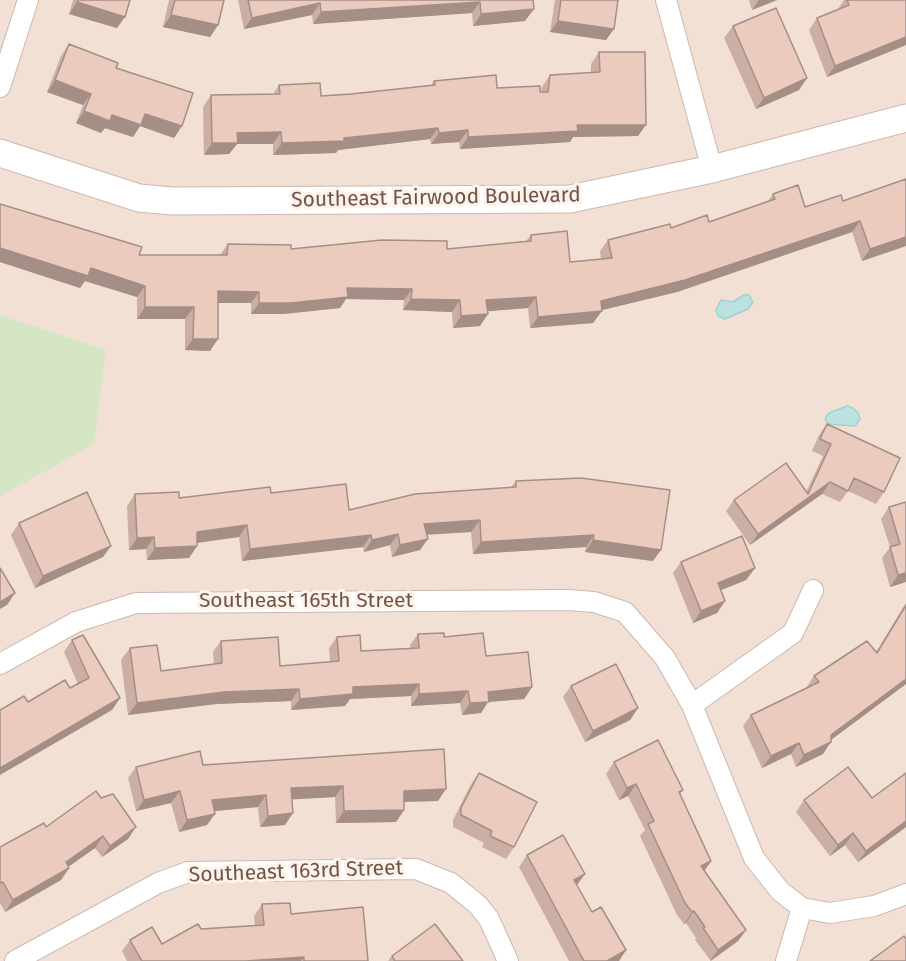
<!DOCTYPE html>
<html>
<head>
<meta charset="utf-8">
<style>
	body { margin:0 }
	canvas { display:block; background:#faefe4 }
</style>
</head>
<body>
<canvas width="906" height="961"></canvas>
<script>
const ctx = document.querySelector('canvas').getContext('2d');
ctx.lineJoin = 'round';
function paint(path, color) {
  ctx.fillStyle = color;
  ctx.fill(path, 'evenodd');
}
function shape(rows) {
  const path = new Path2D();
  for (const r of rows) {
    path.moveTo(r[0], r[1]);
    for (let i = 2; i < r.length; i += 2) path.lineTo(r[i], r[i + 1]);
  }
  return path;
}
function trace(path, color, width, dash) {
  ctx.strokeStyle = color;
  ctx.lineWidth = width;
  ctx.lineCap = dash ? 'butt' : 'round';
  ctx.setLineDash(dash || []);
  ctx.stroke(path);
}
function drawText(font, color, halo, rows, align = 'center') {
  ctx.font = font + ' "Fira Sans",sans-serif';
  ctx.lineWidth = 6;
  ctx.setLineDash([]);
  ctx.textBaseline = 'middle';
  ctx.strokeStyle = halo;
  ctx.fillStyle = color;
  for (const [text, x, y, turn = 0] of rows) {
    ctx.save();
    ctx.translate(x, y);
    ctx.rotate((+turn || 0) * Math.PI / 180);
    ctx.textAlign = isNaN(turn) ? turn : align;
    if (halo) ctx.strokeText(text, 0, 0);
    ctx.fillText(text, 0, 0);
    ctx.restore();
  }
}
paint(shape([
	[0,0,906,0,906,961,0,961]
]), '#f1e0d3');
paint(shape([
	[0,315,106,350,94,444,0,496]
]), '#d6e6c4');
const water = shape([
	[744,295,749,295,753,302,748,309,725,319,718,316,716,310,721,300,733,302,744,295],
	[847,406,853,408,858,413,860,419,855,426,828,424,825,419,829,413,847,406]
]);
paint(water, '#bbe1e1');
trace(water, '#a2d1d2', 1.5);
const street = shape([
	[666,0,712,169],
	[0,87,28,0],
	[0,664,76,622,136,603,568,600,594,602,625,612,665,658,692,705,754,858,780,891,802,908],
	[692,705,793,633,813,590],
	[15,961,158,883,188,872,416,869,451,883,478,905,489,919,508,961],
	[786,961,802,908,830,913,874,906,906,894]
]);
const secondary = shape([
	[0,153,139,198,172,201,570,199,712,169,906,118]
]);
trace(street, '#ccb8af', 22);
trace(secondary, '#ceb7ad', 29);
trace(street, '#fff', 20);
trace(secondary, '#fff', 27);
paint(shape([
	[73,0,130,0,117,28,69,14],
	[169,0,224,0,218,25,210,37,163,27],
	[238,0,533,0,525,21,473,26,472,13,313,24,312,15,244,29],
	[555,0,618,0,606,40,550,32],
	[749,0,777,0,752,10],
	[844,0,906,0,906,45,827,77,809,30,817,18,838,10,838,9],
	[733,26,807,78,799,90,756,109,724,38],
	[69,44,116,68,174,138,140,126,133,137,105,128,101,133,76,123,83,105,47,92,61,56],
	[599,52,638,136,573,137,570,142,460,149,459,142,431,144,430,139,338,150,336,153,273,155,273,144,237,144,229,154,204,155,203,107,211,95,273,94,279,85,321,96,351,94,431,85,434,81,497,88,541,92,542,87,550,75,591,73,591,64],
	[906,179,906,246,862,261,852,232,677,292,602,310,593,323,530,328,528,308,488,311,480,326,453,328,452,312,403,310,404,300,346,299,340,308,283,314,251,314,251,303,218,303,210,351,185,350,185,319,137,319,137,297,85,281,80,288,0,262,139,255,220,255,228,244,291,249,447,249,526,241,531,235,570,262,601,259,600,251,608,240,709,222,768,201,773,194,805,207,843,201],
	[827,424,884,492,876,504,848,491,840,502,822,494,750,545,726,511,734,500,806,492,823,456,812,451,819,435],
	[516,481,653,561,585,552,586,547,473,554,471,532,427,535,420,550,392,557,390,545,364,552,363,547,242,561,239,537,197,543,197,546,189,558,147,560,146,549,129,550,127,506,135,494,179,498,271,493,349,510,511,487],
	[906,502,906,582,890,587,882,558,890,547,881,519,889,507],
	[19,523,111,546,103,557,35,588,11,535],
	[681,562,755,568,746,580,721,590,725,601,717,613,693,623,673,573],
	[906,603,906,684,831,740,823,754,796,767,791,754,762,768,743,726,751,715,806,688,814,676,876,652],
	[418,634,444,637,486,656,532,687,524,699,488,702,481,713,462,715,460,703,411,706,411,696,350,699,345,706,291,710,291,701,216,704,128,715,121,660,130,648,161,671,214,664,213,652,221,641,280,666,330,662,329,648,337,637,361,651,410,648,410,645],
	[72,640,120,698,112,710,28,702,70,688,78,684,64,652],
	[571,686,638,708,630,720,585,742,563,697],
	[444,749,438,801,404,802,404,810,396,822,336,823,335,797,292,799,285,825,260,827,258,807,215,811,207,825,179,832,171,803,136,811,128,778,136,767,203,765],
	[614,762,683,790,680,794,711,861,704,871,746,930,738,941,711,961,695,940,696,938,686,923,684,924,677,915,640,836,645,830,628,796,619,800,606,774],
	[479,773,514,847,506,859,482,847,484,843,453,827,453,820,471,784],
	[906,773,906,827,858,862,845,845,830,856,796,812,804,800,872,798],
	[46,827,128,839,102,857,95,848,68,867,69,868,61,880,5,912,0,903,0,847],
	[527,855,577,885,592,912,626,950,619,961,569,961,519,867],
	[262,904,291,914,368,961,127,961,122,951,130,940,162,944,201,929,255,926,254,916],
	[392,956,463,961,388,961]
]), '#cbafa4');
paint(shape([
	[759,0,777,0,752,10],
	[77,2,125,17,117,28,69,14],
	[480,2,472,13,313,24,321,12],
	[320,3,312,15,244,29,252,18],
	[534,9,525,21,473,26,481,14],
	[171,15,218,25,210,37,163,27],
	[558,21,614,29,606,40,550,32],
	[906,37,906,45,827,77,835,66],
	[807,78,799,90,756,109,764,98],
	[55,80,91,94,83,105,47,92],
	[84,111,112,115,145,114,182,126,174,138,140,126,133,137,105,128,101,133,76,123],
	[577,125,646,125,638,136,573,137,570,142,460,149,468,137],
	[438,128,430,139,338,150,336,153,273,155,282,143,344,138],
	[468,130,459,142,431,144,439,133],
	[281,132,273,144,237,144,229,154,204,155,212,143,237,133],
	[860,221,852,232,677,292,594,312,602,311,593,323,530,328,538,317,601,301],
	[906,237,906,246,862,261,870,249],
	[0,248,91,268,145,286,137,297,85,281,80,288,0,262],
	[347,288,412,289,404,300,346,299,340,308,283,314,251,314,259,303],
	[218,291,259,292,251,303,210,303],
	[536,297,528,308,478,312,486,300],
	[411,299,460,300,452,312,403,310],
	[145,307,194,307,185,319,137,319],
	[488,314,480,326,453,328,461,316],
	[193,339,218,339,210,351,185,350],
	[830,482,822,494,750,545,758,534],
	[480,520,471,532,416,535,424,524],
	[247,525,239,537,188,544,197,532],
	[398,534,390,545,364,552,372,540],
	[371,535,363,547,242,561,250,549],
	[594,535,586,547,473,554,481,542],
	[154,537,146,549,129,550,137,538],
	[428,539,420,550,392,557,400,545],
	[593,540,661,550,653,561,585,552],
	[111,546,103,557,35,588,43,576],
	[197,546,189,558,147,560,155,548],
	[755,568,746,580,709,595,718,583],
	[906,573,906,582,890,587,898,575],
	[15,593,7,605,0,609,0,602],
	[725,601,717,613,693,623,701,611],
	[906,679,906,684,824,745,831,742,823,754,796,767,804,755],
	[419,684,411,696,350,699,345,706,291,710,300,699,353,687],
	[532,687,524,699,488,702,481,713,462,715,470,703,488,692],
	[299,689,291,701,216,704,128,715,137,703,224,692],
	[468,691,460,703,411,706,419,694],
	[120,698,112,710,0,775,0,768],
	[638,708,630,720,585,742,593,731],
	[799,743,791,754,762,768,771,756],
	[636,784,628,796,619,800,627,788],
	[343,786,335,797,283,800,291,788],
	[446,789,438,801,395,802,404,791],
	[180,791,171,803,136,811,144,800],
	[266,795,258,807,204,812,212,800],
	[404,810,396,822,336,823,344,811],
	[293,813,285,825,260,827,268,816],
	[215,814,207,825,179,832,187,820],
	[906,821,906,827,858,862,866,851],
	[136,827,128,839,102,857,110,846],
	[853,833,845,845,830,856,838,845],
	[103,836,95,848,58,874,66,862],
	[711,861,703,873,701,866],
	[69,868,61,880,5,912,13,900],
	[585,874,577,885,574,880],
	[694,911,686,923,684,924,692,912],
	[746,930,738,941,710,961,718,950],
	[626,950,619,961,607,961],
	[304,957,301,961,246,961]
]), '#a58e86');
const building = shape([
	[78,0,130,0,125,17,77,2,78,0],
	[175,0,224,0,218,25,171,15,175,0],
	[248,0,533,0,534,9,481,14,480,2,321,12,320,3,252,18,248,0],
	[561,0,618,0,614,29,558,21,561,0],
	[847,0,906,0,906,37,835,66,817,18,849,5,847,0],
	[776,8,807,78,764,98,733,26,776,8],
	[69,44,118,63,116,68,193,93,182,126,145,114,141,125,112,115,110,121,84,111,91,94,55,80,69,44],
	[599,52,645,52,646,125,577,125,578,131,468,137,468,130,439,133,438,128,344,138,344,141,282,143,281,132,237,133,238,143,212,143,211,95,280,94,279,85,320,83,321,96,351,94,435,85,434,81,496,75,497,88,540,86,540,92,548,92,550,75,600,72,599,52],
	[906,179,906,237,870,249,860,221,685,280,601,301,602,311,538,317,536,297,486,300,488,314,461,316,460,300,411,299,412,289,347,288,348,297,291,303,259,303,259,292,218,291,218,339,193,339,194,307,145,307,145,286,91,268,88,276,0,248,0,204,142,247,139,255,227,255,228,244,291,245,291,249,382,240,447,241,447,249,531,241,531,235,567,231,570,262,612,258,608,240,670,224,671,228,707,215,709,222,775,199,773,194,798,185,805,207,841,195,843,201,906,179],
	[827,424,900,458,884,492,854,478,848,491,830,482,758,534,734,500,786,463,808,494,831,444,820,439,827,424],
	[581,478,670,490,661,550,593,540,594,535,481,542,480,520,424,524,428,539,400,545,398,534,372,540,371,535,250,549,247,525,197,532,197,546,155,548,154,537,137,538,135,494,179,492,179,498,270,487,271,493,346,484,349,510,415,494,516,487,516,481,581,478],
	[87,492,111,546,43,576,19,523,87,492],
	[906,502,906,573,898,575,890,547,900,544,889,507,906,502],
	[742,536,755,568,718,583,725,601,701,611,681,562,742,536],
	[0,568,15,593,0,602,0,568],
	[906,605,906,679,831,735,831,742,804,755,799,743,771,756,751,715,819,682,814,676,867,641,877,653,906,605],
	[444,633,444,637,483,633,486,656,528,652,532,687,488,692,489,702,470,703,468,691,419,694,419,684,353,687,353,694,300,699,299,689,224,692,137,703,130,648,157,645,161,671,222,663,221,641,278,637,280,666,339,661,337,637,360,635,361,651,419,648,418,634,444,633],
	[83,635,120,698,0,768,0,710,24,696,28,702,65,680,70,688,89,678,72,640,83,635],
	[616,664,638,708,593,731,571,686,616,664],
	[658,740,683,790,679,792,711,861,701,866,746,930,718,950,703,928,705,927,694,911,692,912,685,903,648,824,654,821,636,784,627,788,614,762,658,740],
	[444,749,446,789,404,791,404,810,344,811,343,786,291,788,293,813,268,816,266,795,212,800,215,814,187,820,180,791,144,800,136,767,200,751,203,765,444,749],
	[848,767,872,798,906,773,906,821,866,851,853,833,838,845,804,800,848,767],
	[479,773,537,802,514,847,490,836,492,831,461,815,461,808,479,773],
	[96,791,101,798,113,794,136,827,110,846,103,836,66,862,69,868,13,900,3,882,0,883,0,847,44,823,46,827,96,791],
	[563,835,585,874,574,880,592,912,601,907,626,950,607,961,584,961,527,855,563,835],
	[290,903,291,914,363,907,368,961,304,961,304,957,246,961,142,961,130,940,152,927,162,944,198,924,201,929,264,925,262,904,290,903],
	[435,924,463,961,395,961,392,956,435,924],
	[904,936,906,939,906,961,870,961,904,936]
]);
paint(building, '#eccbbf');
trace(building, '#a58e86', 1.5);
drawText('21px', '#70544c', '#fdf3ea', [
	["Southeast Fairwood Boulevard",436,198,-1],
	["Southeast 165th Street",306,601],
	["Southeast 163rd Street",296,872,-2]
]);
</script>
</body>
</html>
